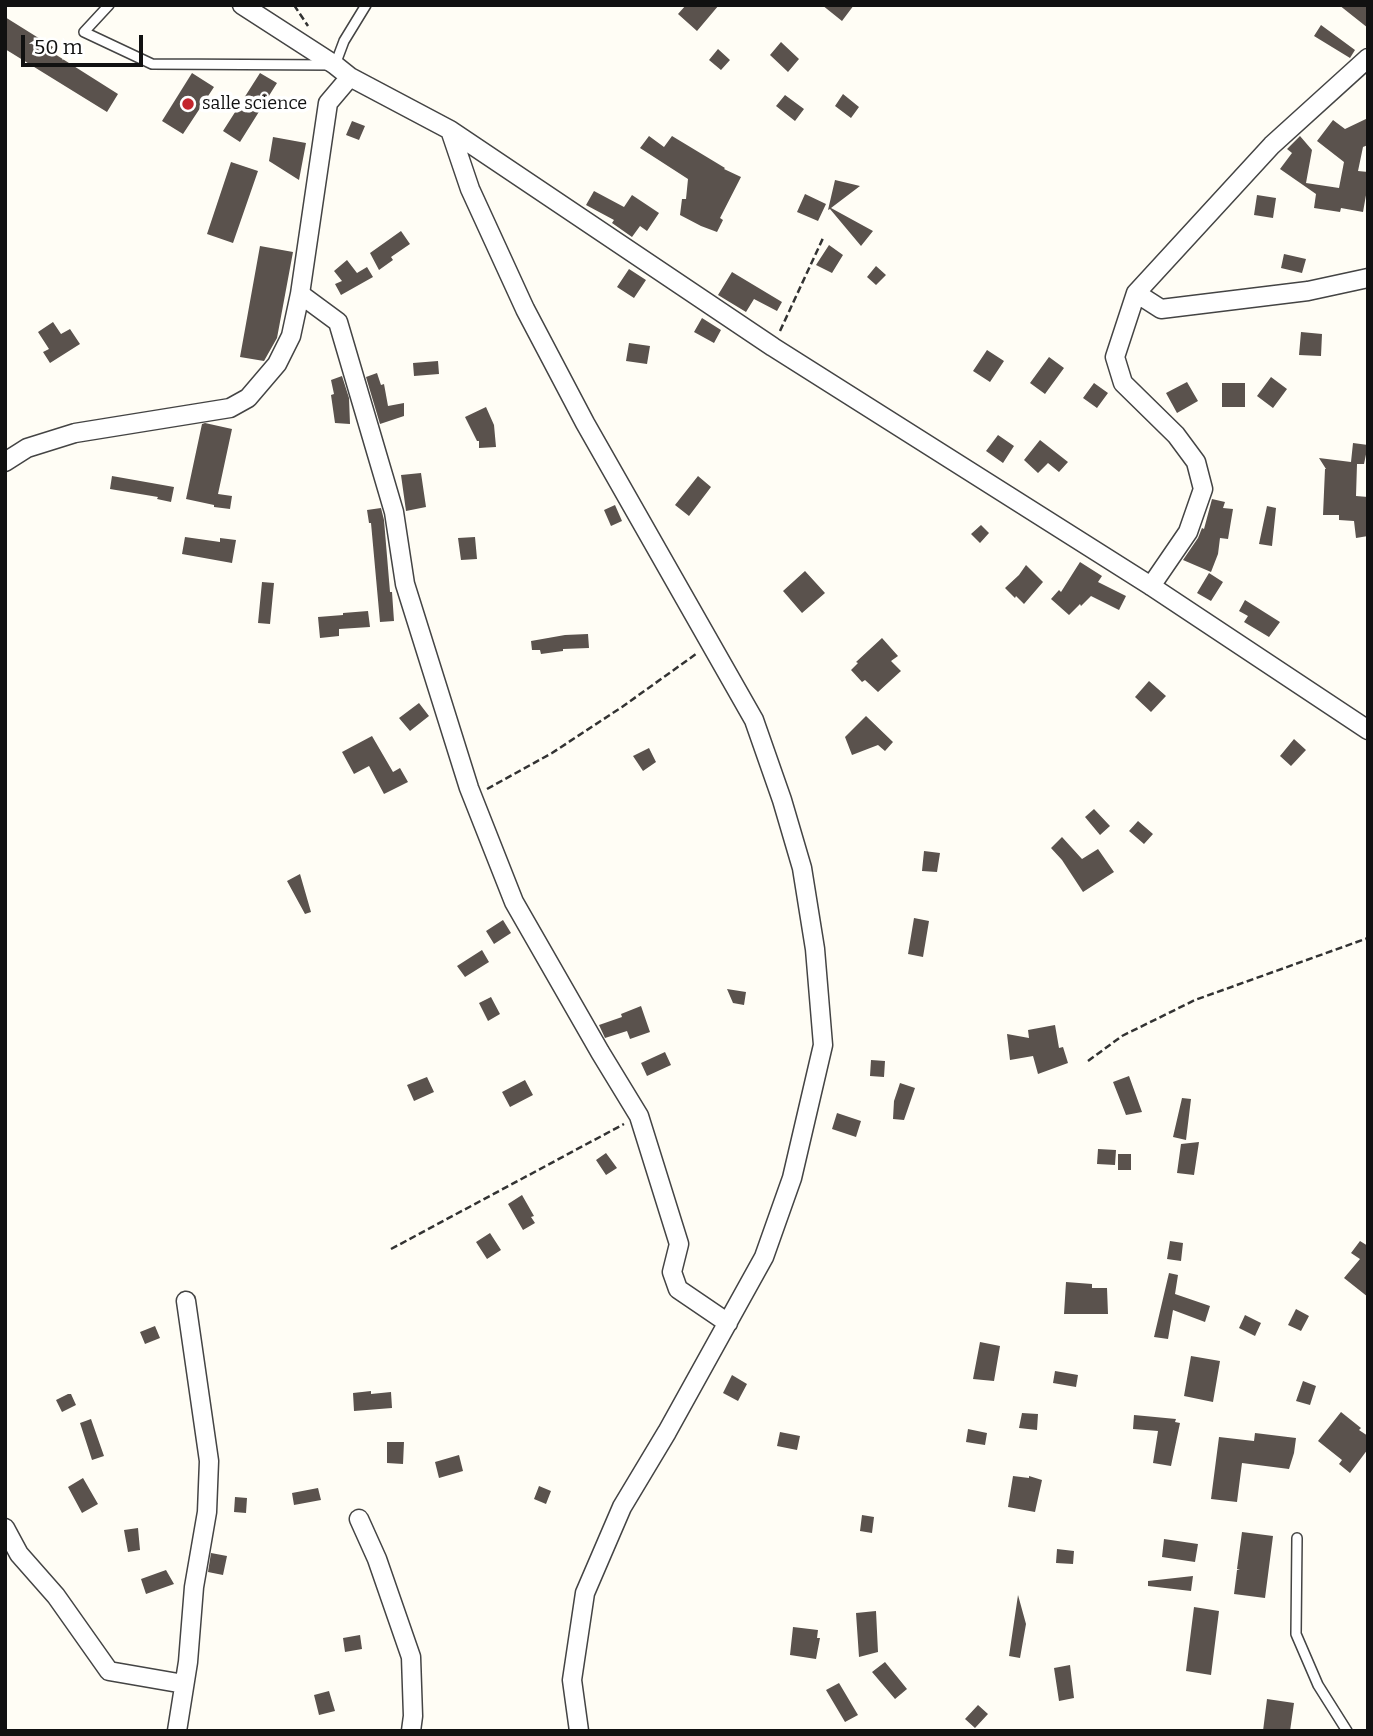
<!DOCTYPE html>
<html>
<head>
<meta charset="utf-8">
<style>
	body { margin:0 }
	#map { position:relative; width:1373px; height:1736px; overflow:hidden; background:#fffdf5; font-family:Bitter,serif }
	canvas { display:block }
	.frame { position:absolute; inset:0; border:7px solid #111; pointer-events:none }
	.scale { position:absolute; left:21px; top:35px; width:122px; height:32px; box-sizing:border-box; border:4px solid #111; border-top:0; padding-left:9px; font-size:21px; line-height:24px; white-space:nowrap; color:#111; -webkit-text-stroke:5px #fff; paint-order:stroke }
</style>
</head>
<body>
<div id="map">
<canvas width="1373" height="1736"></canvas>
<div class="frame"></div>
<div class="scale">50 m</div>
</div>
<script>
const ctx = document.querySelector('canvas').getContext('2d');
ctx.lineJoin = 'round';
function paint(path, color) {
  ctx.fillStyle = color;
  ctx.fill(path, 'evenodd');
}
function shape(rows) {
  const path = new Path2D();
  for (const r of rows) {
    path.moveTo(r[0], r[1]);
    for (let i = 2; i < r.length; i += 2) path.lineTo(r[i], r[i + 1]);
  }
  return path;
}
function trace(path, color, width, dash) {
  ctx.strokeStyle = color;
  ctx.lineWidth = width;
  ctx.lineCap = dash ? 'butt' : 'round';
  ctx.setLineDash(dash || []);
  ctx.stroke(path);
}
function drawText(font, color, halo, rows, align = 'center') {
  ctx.font = font + ' Bitter,serif';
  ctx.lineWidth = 7;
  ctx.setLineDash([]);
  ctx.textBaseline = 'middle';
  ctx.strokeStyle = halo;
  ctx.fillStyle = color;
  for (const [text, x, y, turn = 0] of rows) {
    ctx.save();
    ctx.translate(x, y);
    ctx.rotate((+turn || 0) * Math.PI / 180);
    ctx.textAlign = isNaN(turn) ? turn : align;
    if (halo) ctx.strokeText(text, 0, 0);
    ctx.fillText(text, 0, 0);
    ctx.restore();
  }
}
paint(shape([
	[686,5,719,5,697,31,678,14],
	[822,5,854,5,842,21],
	[1339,5,1368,5,1368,28],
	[5,17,53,47,50,51,118,94,107,112,5,49],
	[1321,25,1355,50,1350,58,1314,36],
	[781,42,799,59,788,72,770,55],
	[718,49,730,60,721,70,709,60],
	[192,73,214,87,183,134,162,121],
	[260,73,277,83,240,142,223,131],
	[843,94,859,107,851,118,835,106],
	[785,95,804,109,795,121,776,106],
	[1368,118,1368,145,1363,147,1358,171,1368,172,1368,184,1363,212,1341,208,1340,212,1314,208,1316,194,1280,169,1292,153,1287,149,1300,136,1312,150,1306,183,1339,188,1344,162,1317,141,1333,120,1345,129],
	[352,121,365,126,359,140,346,135],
	[649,136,664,147,672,136,725,168,724,169,741,177,720,218,723,220,717,232,701,226,680,215,682,199,686,199,688,179,640,148],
	[273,137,306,143,299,180,269,161],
	[231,162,258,171,233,243,207,234],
	[835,180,860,186,831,208,873,231,861,246,830,209,828,210],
	[594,191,624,207,632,195,659,213,647,231,640,226,632,237,612,223,614,220,586,205],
	[805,194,826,204,818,221,797,212],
	[1257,195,1276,198,1273,218,1254,215],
	[401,231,410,244,391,257,393,260,379,270,370,253],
	[829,245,843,255,832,273,816,265],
	[260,246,293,252,277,338,264,361,240,357],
	[1284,254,1306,259,1302,273,1281,268],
	[347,260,357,273,367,267,373,277,341,295,335,284,342,281,334,271],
	[876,266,886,275,876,285,867,277],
	[629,269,646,280,634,298,617,287],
	[732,272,782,302,777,311,754,299,746,312,718,295],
	[702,318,721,330,714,343,694,332],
	[53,322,61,334,70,329,80,344,50,363,43,352,49,349,38,332],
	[1301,332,1322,334,1321,356,1299,355],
	[629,343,650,346,647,364,626,361],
	[987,350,1004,361,990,382,973,371],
	[1049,357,1064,368,1045,394,1030,383],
	[438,361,439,374,414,376,413,363],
	[377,373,381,385,384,384,388,406,404,403,404,416,380,424,366,377],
	[342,376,349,398,350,424,335,423,331,395,334,394,331,380],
	[1271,377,1287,389,1273,408,1257,396],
	[1187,382,1198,401,1177,413,1166,393],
	[1094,383,1108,393,1097,408,1083,398],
	[1222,383,1245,383,1245,407,1222,407],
	[486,407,494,425,496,447,479,448,479,441,477,441,465,417],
	[205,423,232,429,218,494,232,496,230,509,214,507,214,505,186,499,202,424],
	[998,435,1014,446,1003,463,986,451],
	[1040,440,1068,462,1059,472,1048,463,1038,473,1024,460],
	[1353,443,1368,445,1364,464,1357,464,1356,496,1368,497,1366,512,1368,536,1356,538,1354,521,1339,520,1339,515,1323,515,1325,469,1326,469,1319,458,1351,462],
	[421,473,426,507,406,511,401,475],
	[112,476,174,487,171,502,157,499,158,497,110,489],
	[698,476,711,487,689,516,675,505],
	[1212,499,1225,502,1223,508,1233,509,1228,539,1220,538,1218,554,1211,572,1183,560,1198,538,1202,528,1204,529],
	[615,505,622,521,611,526,604,510],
	[1267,506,1276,508,1272,546,1259,544],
	[381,508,384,520,390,592,392,592,394,621,380,622,371,523,369,523,367,510],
	[981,525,989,533,980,543,971,534],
	[185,537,220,542,220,538,236,540,232,563,182,554],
	[475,537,477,559,461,560,458,538],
	[1080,562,1102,576,1098,582,1126,596,1119,610,1091,596,1081,606,1080,604,1069,615,1051,599,1059,590,1061,592],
	[1026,565,1043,582,1024,604,1016,596,1015,598,1005,588,1019,575],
	[805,571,825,593,802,613,783,591],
	[1209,573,1223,582,1211,601,1197,593],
	[262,582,274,583,270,624,258,623],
	[1245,600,1280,622,1269,637,1244,622,1248,616,1239,611],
	[368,611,370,627,339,629,339,636,320,638,318,617,343,615,343,613],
	[588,634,589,648,563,649,563,651,541,654,540,650,532,650,531,641,565,635],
	[882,638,898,656,891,661,901,671,878,692,865,680,862,682,851,670,858,663,856,662],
	[1149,681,1166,696,1151,712,1135,697],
	[419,703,429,716,410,731,399,718],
	[866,716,893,742,885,751,878,745,852,755,845,737],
	[372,736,393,772,400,768,408,782,384,794,369,766,354,774,342,752],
	[1294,739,1306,750,1291,766,1280,756],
	[649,748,656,762,643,771,633,756],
	[1094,809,1110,826,1100,835,1085,817],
	[1138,821,1153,834,1144,844,1129,831],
	[1062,837,1082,859,1098,849,1114,872,1083,892,1062,860,1051,848],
	[924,851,940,853,937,872,922,871],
	[300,874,311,912,305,914,287,881],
	[914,918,929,921,923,957,908,954],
	[503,920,511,933,494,944,486,931],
	[482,950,489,962,465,977,457,966],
	[727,989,746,992,744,1005,733,1003],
	[491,997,500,1014,488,1021,479,1003],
	[641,1006,650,1032,630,1039,627,1031,605,1038,599,1025,622,1017,621,1014],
	[1055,1025,1059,1048,1063,1047,1068,1063,1038,1074,1033,1056,1010,1060,1007,1034,1029,1038,1028,1030],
	[665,1052,671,1065,647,1076,641,1063],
	[871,1060,885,1061,884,1077,870,1076],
	[1129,1076,1142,1112,1126,1115,1113,1082],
	[427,1077,434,1092,414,1101,407,1085],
	[525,1080,533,1095,510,1107,502,1092],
	[900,1083,915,1088,904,1120,893,1119,894,1101],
	[1182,1098,1191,1099,1186,1140,1173,1137],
	[837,1113,861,1121,856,1137,832,1129],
	[1199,1142,1194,1175,1177,1173,1181,1144],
	[1098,1149,1116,1150,1115,1165,1097,1164],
	[606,1153,617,1168,606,1175,596,1160],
	[1118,1154,1131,1154,1131,1170,1118,1170],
	[522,1195,534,1216,531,1217,535,1223,523,1230,508,1204],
	[490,1233,501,1250,487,1259,476,1242],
	[1170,1241,1183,1243,1181,1261,1167,1259],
	[1360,1241,1368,1246,1368,1297,1344,1278,1360,1259,1351,1253],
	[1169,1273,1178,1275,1175,1294,1210,1306,1205,1322,1173,1310,1168,1339,1154,1337],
	[1066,1282,1092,1284,1092,1288,1107,1288,1108,1314,1064,1314],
	[1296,1309,1309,1316,1301,1331,1288,1325],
	[1245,1315,1261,1323,1255,1336,1239,1328],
	[155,1326,160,1338,145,1344,140,1332],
	[980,1342,1000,1346,994,1381,973,1379],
	[1191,1356,1220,1361,1213,1402,1184,1396],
	[1055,1371,1078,1375,1076,1387,1053,1383],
	[732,1375,747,1384,738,1401,723,1393],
	[1303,1381,1316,1386,1310,1405,1296,1401],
	[371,1391,371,1394,391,1392,392,1408,354,1411,353,1393],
	[68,1394,71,1394,76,1405,62,1412,56,1400],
	[1341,1412,1361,1428,1359,1430,1368,1436,1368,1449,1350,1473,1339,1464,1342,1460,1318,1441],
	[1022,1413,1038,1414,1037,1430,1019,1428],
	[1134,1415,1176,1419,1175,1422,1180,1423,1171,1466,1153,1463,1158,1431,1133,1429],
	[91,1419,104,1456,92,1460,80,1423],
	[968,1429,987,1433,985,1445,966,1442],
	[780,1432,800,1436,797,1450,777,1446],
	[1255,1433,1296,1438,1294,1453,1289,1469,1242,1463,1237,1502,1211,1499,1219,1437,1254,1441],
	[387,1442,404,1442,403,1464,387,1463],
	[459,1455,463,1471,439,1478,435,1462],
	[1013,1476,1029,1478,1029,1476,1042,1480,1035,1512,1008,1507],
	[83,1478,98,1504,82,1513,68,1487],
	[539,1486,551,1491,546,1504,534,1499],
	[318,1488,321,1500,294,1505,292,1493],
	[235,1497,247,1498,246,1513,234,1512],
	[862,1515,874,1517,872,1533,860,1531],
	[138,1528,140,1550,128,1552,124,1530],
	[1242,1532,1273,1536,1265,1598,1234,1594,1237,1570,1240,1570,1237,1569],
	[1164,1539,1198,1544,1195,1562,1162,1557],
	[1057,1549,1074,1551,1073,1564,1056,1563],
	[211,1553,227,1556,223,1575,208,1572],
	[166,1570,174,1584,146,1594,141,1579],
	[1193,1576,1191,1591,1148,1586,1148,1581],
	[1018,1595,1026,1624,1020,1658,1009,1656],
	[1194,1607,1219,1611,1211,1675,1186,1671],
	[876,1611,878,1652,859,1657,856,1613],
	[793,1627,818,1630,817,1638,820,1638,816,1659,790,1655],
	[360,1635,362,1649,345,1652,343,1638],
	[885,1662,907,1689,895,1699,872,1672],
	[1070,1665,1074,1698,1059,1701,1054,1668],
	[839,1683,858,1715,845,1722,826,1690],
	[329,1691,335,1711,319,1715,314,1695],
	[1267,1699,1294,1703,1290,1731,1263,1731],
	[978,1705,988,1714,975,1728,965,1719]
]), '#5a524d');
const lane = shape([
	[109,5,84,32,152,64,335,65,344,41,366,5],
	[1297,1538,1296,1634,1318,1685,1347,1731]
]);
const street = shape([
	[242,5,335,65,350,77,450,130,773,347,1151,586,1368,730],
	[350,77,328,103,300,294,338,322,394,512,405,584,469,788,514,902,600,1052,639,1116,679,1244,672,1272,678,1289,728,1323],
	[450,130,470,189,525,309,585,423,754,720,782,800,802,868,815,949,823,1045,792,1178,764,1257,667,1432,622,1507,585,1593,572,1680,579,1731],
	[1136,293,1161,309,1308,291,1368,278],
	[5,462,27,448,75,433,230,408,248,398,277,364,291,336,300,294],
	[1151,586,1188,532,1203,489,1196,462,1176,435,1123,383,1115,357,1136,293,1272,145,1368,58],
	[359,1519,377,1559,411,1657,413,1716,411,1731],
	[5,1528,19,1554,56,1596,109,1671,184,1684],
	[177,1731,188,1662,194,1587,207,1512,209,1461,186,1301]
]);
trace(lane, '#444', 12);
trace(street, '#444', 21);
trace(shape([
	[294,5,308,26],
	[780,331,824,236],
	[487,789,552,753,622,707,696,654],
	[1088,1061,1122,1036,1195,1000,1368,938],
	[391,1249,624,1124]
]), '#333', 2.5, [7, 3.5]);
trace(lane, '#fff', 9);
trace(street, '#fff', 18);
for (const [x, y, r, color] of [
	[188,104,7,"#c4262e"]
]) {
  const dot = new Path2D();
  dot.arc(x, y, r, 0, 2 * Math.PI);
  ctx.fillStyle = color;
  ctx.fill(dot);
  trace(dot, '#fff', 2.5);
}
drawText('18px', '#111', '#fff', [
	["salle science",202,104]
], 'left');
</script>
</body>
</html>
